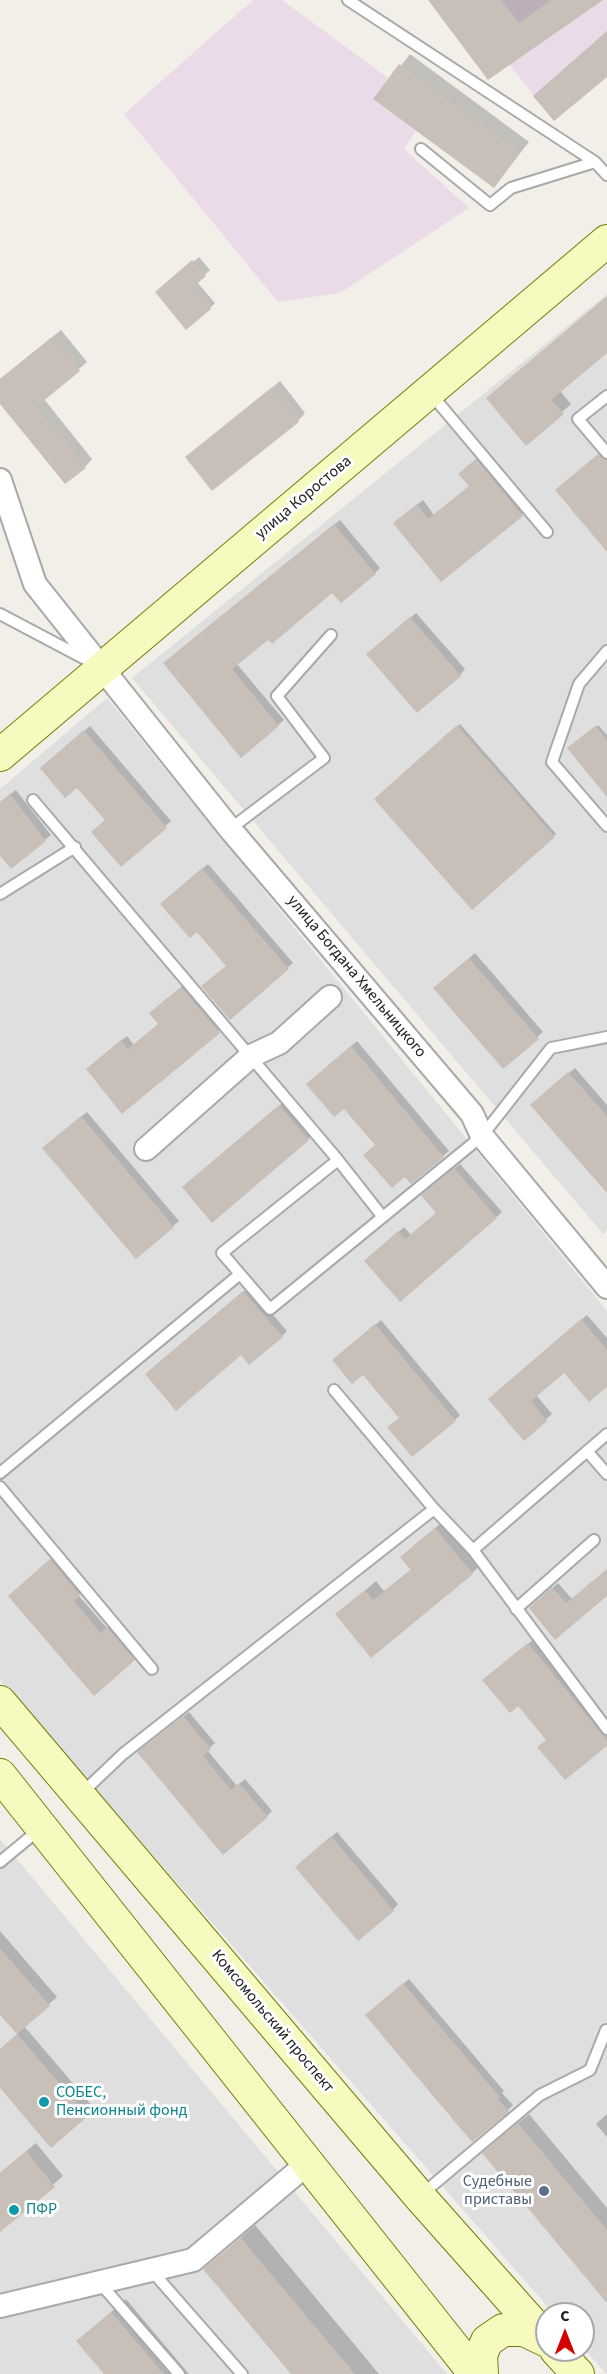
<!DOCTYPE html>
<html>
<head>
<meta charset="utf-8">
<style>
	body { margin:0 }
	#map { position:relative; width:607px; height:2374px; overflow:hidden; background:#f2efe9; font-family:"Source Sans 3",sans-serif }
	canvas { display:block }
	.north { position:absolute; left:535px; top:2302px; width:60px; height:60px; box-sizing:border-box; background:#fff; border:2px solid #a7a7a7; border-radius:50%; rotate:0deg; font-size:16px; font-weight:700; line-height:24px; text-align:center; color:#222 }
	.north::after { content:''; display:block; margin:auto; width:21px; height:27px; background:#d40000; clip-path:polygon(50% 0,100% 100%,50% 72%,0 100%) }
</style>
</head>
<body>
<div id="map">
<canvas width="607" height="2374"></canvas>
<div class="north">С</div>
</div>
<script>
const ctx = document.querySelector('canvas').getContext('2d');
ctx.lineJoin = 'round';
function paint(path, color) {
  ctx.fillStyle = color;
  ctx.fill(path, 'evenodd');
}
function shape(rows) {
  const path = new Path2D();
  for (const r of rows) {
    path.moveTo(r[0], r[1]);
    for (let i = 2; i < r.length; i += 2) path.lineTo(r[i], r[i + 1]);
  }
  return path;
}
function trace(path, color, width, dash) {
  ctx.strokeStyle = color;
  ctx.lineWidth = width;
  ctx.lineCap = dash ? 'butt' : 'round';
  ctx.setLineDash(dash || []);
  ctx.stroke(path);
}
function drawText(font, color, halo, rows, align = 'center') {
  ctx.font = font + ' "Source Sans 3",sans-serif';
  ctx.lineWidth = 6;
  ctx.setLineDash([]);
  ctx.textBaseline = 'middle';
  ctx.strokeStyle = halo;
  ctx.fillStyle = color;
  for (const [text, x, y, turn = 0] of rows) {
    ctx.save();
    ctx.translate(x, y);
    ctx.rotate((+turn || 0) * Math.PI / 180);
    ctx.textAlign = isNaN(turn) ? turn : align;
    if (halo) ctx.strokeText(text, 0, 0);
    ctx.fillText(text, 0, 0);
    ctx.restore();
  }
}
paint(shape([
	[607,294,607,1230,603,1234,132,678],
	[107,698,607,1311,607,2374,583,2348,583,2314,554,2314,0,1680,0,789],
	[0,1839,447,2374,0,2374]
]), '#e0dfdf');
paint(shape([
	[253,0,282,0,388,78,373,99,416,131,404,149,469,208,340,293,278,302,124,114],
	[459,0,607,0,607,77,554,121]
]), '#ebdbe8');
paint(shape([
	[430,0,601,0,488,78],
	[410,54,529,142,494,186,375,99],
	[199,257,210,270,197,282,215,303,210,308,160,290],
	[607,298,607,351,560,391,571,404,526,444],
	[61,330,87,362,44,399,92,459,85,467,0,402,0,379],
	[280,381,305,413,298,421,187,457],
	[482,455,528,509,442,580,401,518,423,500,434,515,470,486,465,468],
	[340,520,380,568,375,573,333,591,236,663,284,720,278,725,170,658],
	[416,613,465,669,460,675,374,649],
	[460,724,556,834,472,908,376,799],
	[598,725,607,735,607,795,571,746],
	[90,726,171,821,121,865,107,820,78,785,47,763],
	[16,790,51,835,11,867,0,855,0,802],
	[208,864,293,963,230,1018,227,965,167,899],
	[475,953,543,1032,503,1067,440,983],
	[187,982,224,1026,122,1111,93,1064,127,1036,134,1045,160,1024,156,1008],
	[357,1041,449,1151,411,1182,344,1107,313,1079],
	[575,1068,607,1105,607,1180,538,1100],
	[285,1101,313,1134,308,1139,189,1182],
	[87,1112,179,1221,136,1257,50,1143],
	[460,1164,502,1212,400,1300,371,1256,404,1227,411,1235,438,1212,428,1190],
	[249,1287,287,1331,282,1336,152,1369],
	[587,1315,607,1338,607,1385,564,1371,536,1395,552,1414,524,1439,495,1394],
	[381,1320,460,1415,455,1420,400,1417,363,1372,339,1355],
	[446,1519,483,1563,472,1573,337,1615,376,1581,384,1591,412,1569,412,1547],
	[56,1555,85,1589,78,1595,107,1628,113,1623,139,1654,134,1659,15,1591],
	[607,1570,607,1594,555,1637,536,1603,558,1583,572,1599],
	[534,1639,607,1728,607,1744,547,1740,518,1704,490,1675],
	[189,1712,215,1743,207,1750,237,1786,245,1779,272,1811,267,1816,145,1747],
	[337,1832,398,1904,393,1910,302,1861],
	[0,1931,57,1997,24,2026,94,2108,87,2115,0,2086,0,2050,18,2034,0,2013],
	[409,1979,504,2091,502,2093,513,2105,507,2111,372,2010],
	[529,2114,607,2208,607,2301,494,2143],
	[607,2114,607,2137,596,2124],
	[36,2143,63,2176,0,2230,0,2173],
	[255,2225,379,2374,293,2374,205,2269],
	[126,2299,189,2374,106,2374,78,2341]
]), '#0003');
paint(shape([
	[428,0,501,0,519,23,551,0,603,0,488,80],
	[607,31,607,77,554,121,533,96],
	[399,64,520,153,494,188,373,99],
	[192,260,206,276,192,288,211,309,186,330,155,292],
	[607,296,607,353,551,400,564,414,526,446,486,398],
	[52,337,80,371,36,407,86,468,65,484,0,404,0,379],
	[271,388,299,422,212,491,185,457],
	[598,454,607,460,607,552,555,490],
	[476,459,523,516,441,582,393,523,417,504,428,519,469,486,458,474],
	[334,524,376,574,341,603,332,593,272,644,268,640,232,669,279,726,241,758,163,663],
	[410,617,461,676,417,713,366,654],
	[457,725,555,837,472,910,374,799],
	[595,726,607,740,607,797,567,748],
	[84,730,167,828,121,867,91,832,105,820,77,788,65,798,40,768],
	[10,794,46,841,11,869,0,856,0,802],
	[202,868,289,969,230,1020,201,986,226,966,197,932,190,938,160,904],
	[469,958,539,1039,503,1069,433,988],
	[181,987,220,1033,122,1114,86,1069,121,1040,128,1049,158,1024,149,1013],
	[351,1046,444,1157,411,1184,405,1177,392,1188,363,1155,375,1145,344,1109,334,1117,306,1084],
	[568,1072,607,1116,607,1193,530,1105],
	[279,1105,309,1140,212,1223,182,1187],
	[81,1116,174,1227,136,1259,42,1148],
	[454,1168,497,1218,400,1302,364,1261,398,1231,405,1239,436,1213,421,1195],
	[243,1291,283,1337,249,1365,241,1355,176,1411,145,1374],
	[581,1319,607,1350,607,1387,589,1402,564,1373,531,1401,547,1421,524,1441,488,1399],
	[375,1324,456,1421,412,1457,387,1427,399,1418,363,1375,352,1384,332,1360],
	[435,1528,473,1574,371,1658,335,1614,365,1590,373,1600,411,1570,400,1557],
	[50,1559,80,1595,74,1601,101,1633,107,1627,135,1660,94,1696,8,1596],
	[607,1569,607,1596,555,1640,529,1608,552,1587,566,1603],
	[528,1643,607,1740,607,1746,565,1780,537,1747,546,1740,518,1706,510,1713,482,1680],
	[183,1716,211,1749,203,1756,231,1790,239,1783,268,1817,223,1855,137,1752],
	[331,1836,394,1911,358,1941,295,1867],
	[0,1948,50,2006,17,2034,0,2015],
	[403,1983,500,2097,498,2099,509,2112,472,2142,365,2015],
	[17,2034,88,2116,51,2148,0,2088,0,2049],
	[518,2123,607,2230,607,2303,482,2153],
	[26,2151,55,2187,0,2232,0,2173],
	[241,2238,355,2374,291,2374,203,2269],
	[111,2312,164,2374,104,2374,76,2341]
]), '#c7bfb8');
const service = shape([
	[348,0,595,162,607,175],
	[421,149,490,205,511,188,595,162],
	[431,394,547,532],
	[607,396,578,419,607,453],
	[0,614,89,661],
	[607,651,579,684,552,762,607,826],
	[33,800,338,1160,222,1253,270,1309,482,1136,551,1048,607,1037],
	[230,829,324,758,277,696,331,635],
	[0,894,75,847],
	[338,1160,382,1216],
	[334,1390,434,1509],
	[587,1451,607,1474],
	[0,1473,240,1274],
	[0,1487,152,1669],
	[473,1550,607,1729],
	[516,1609,594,1540],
	[82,1793,123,1754,434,1509,473,1550,607,1434],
	[0,1862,41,1828],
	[421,2195,540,2095,590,2070,606,2030],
	[151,2270,242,2374],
	[99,2282,179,2374]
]);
const minor = shape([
	[0,480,35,584,230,829,472,1114,482,1136,607,1287],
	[146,1149,251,1056,279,1043,330,997],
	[0,2306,193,2260,307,2164]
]);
const secondary = shape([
	[0,755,607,241],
	[0,1702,420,2197,547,2340],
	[0,1775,475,2374],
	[556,2350,578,2374],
	[482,2374,481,2355,487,2341,503,2330,524,2330,547,2341]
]);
trace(service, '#a9a9a9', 14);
trace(minor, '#a9a9a9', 26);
trace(secondary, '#707d05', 34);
trace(service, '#fff', 10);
trace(minor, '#fff', 22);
trace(secondary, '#f7fabf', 32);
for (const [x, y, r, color] of [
	[44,2102,6,"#0f9aa8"],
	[544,2191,6,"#5c6f8a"],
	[14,2210,6,"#0f9aa8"]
]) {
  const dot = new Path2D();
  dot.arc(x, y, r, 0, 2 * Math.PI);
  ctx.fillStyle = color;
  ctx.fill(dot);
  trace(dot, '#fff', 2);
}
drawText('16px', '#222', '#fff', [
	["улица Коростова",304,498,-40],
	["улица Богдана Хмельницкого",356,977,50],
	["Комсомольский проспект",272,2022,50]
]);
drawText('16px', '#0d838f', '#fff', [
	["СОБЕС,",56,2093],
	["Пенсионный фонд",56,2111],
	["ПФР",26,2210]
], 'left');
drawText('16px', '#4e5e75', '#fff', [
	["Судебные",532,2182],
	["приставы",532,2200]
], 'right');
</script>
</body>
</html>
